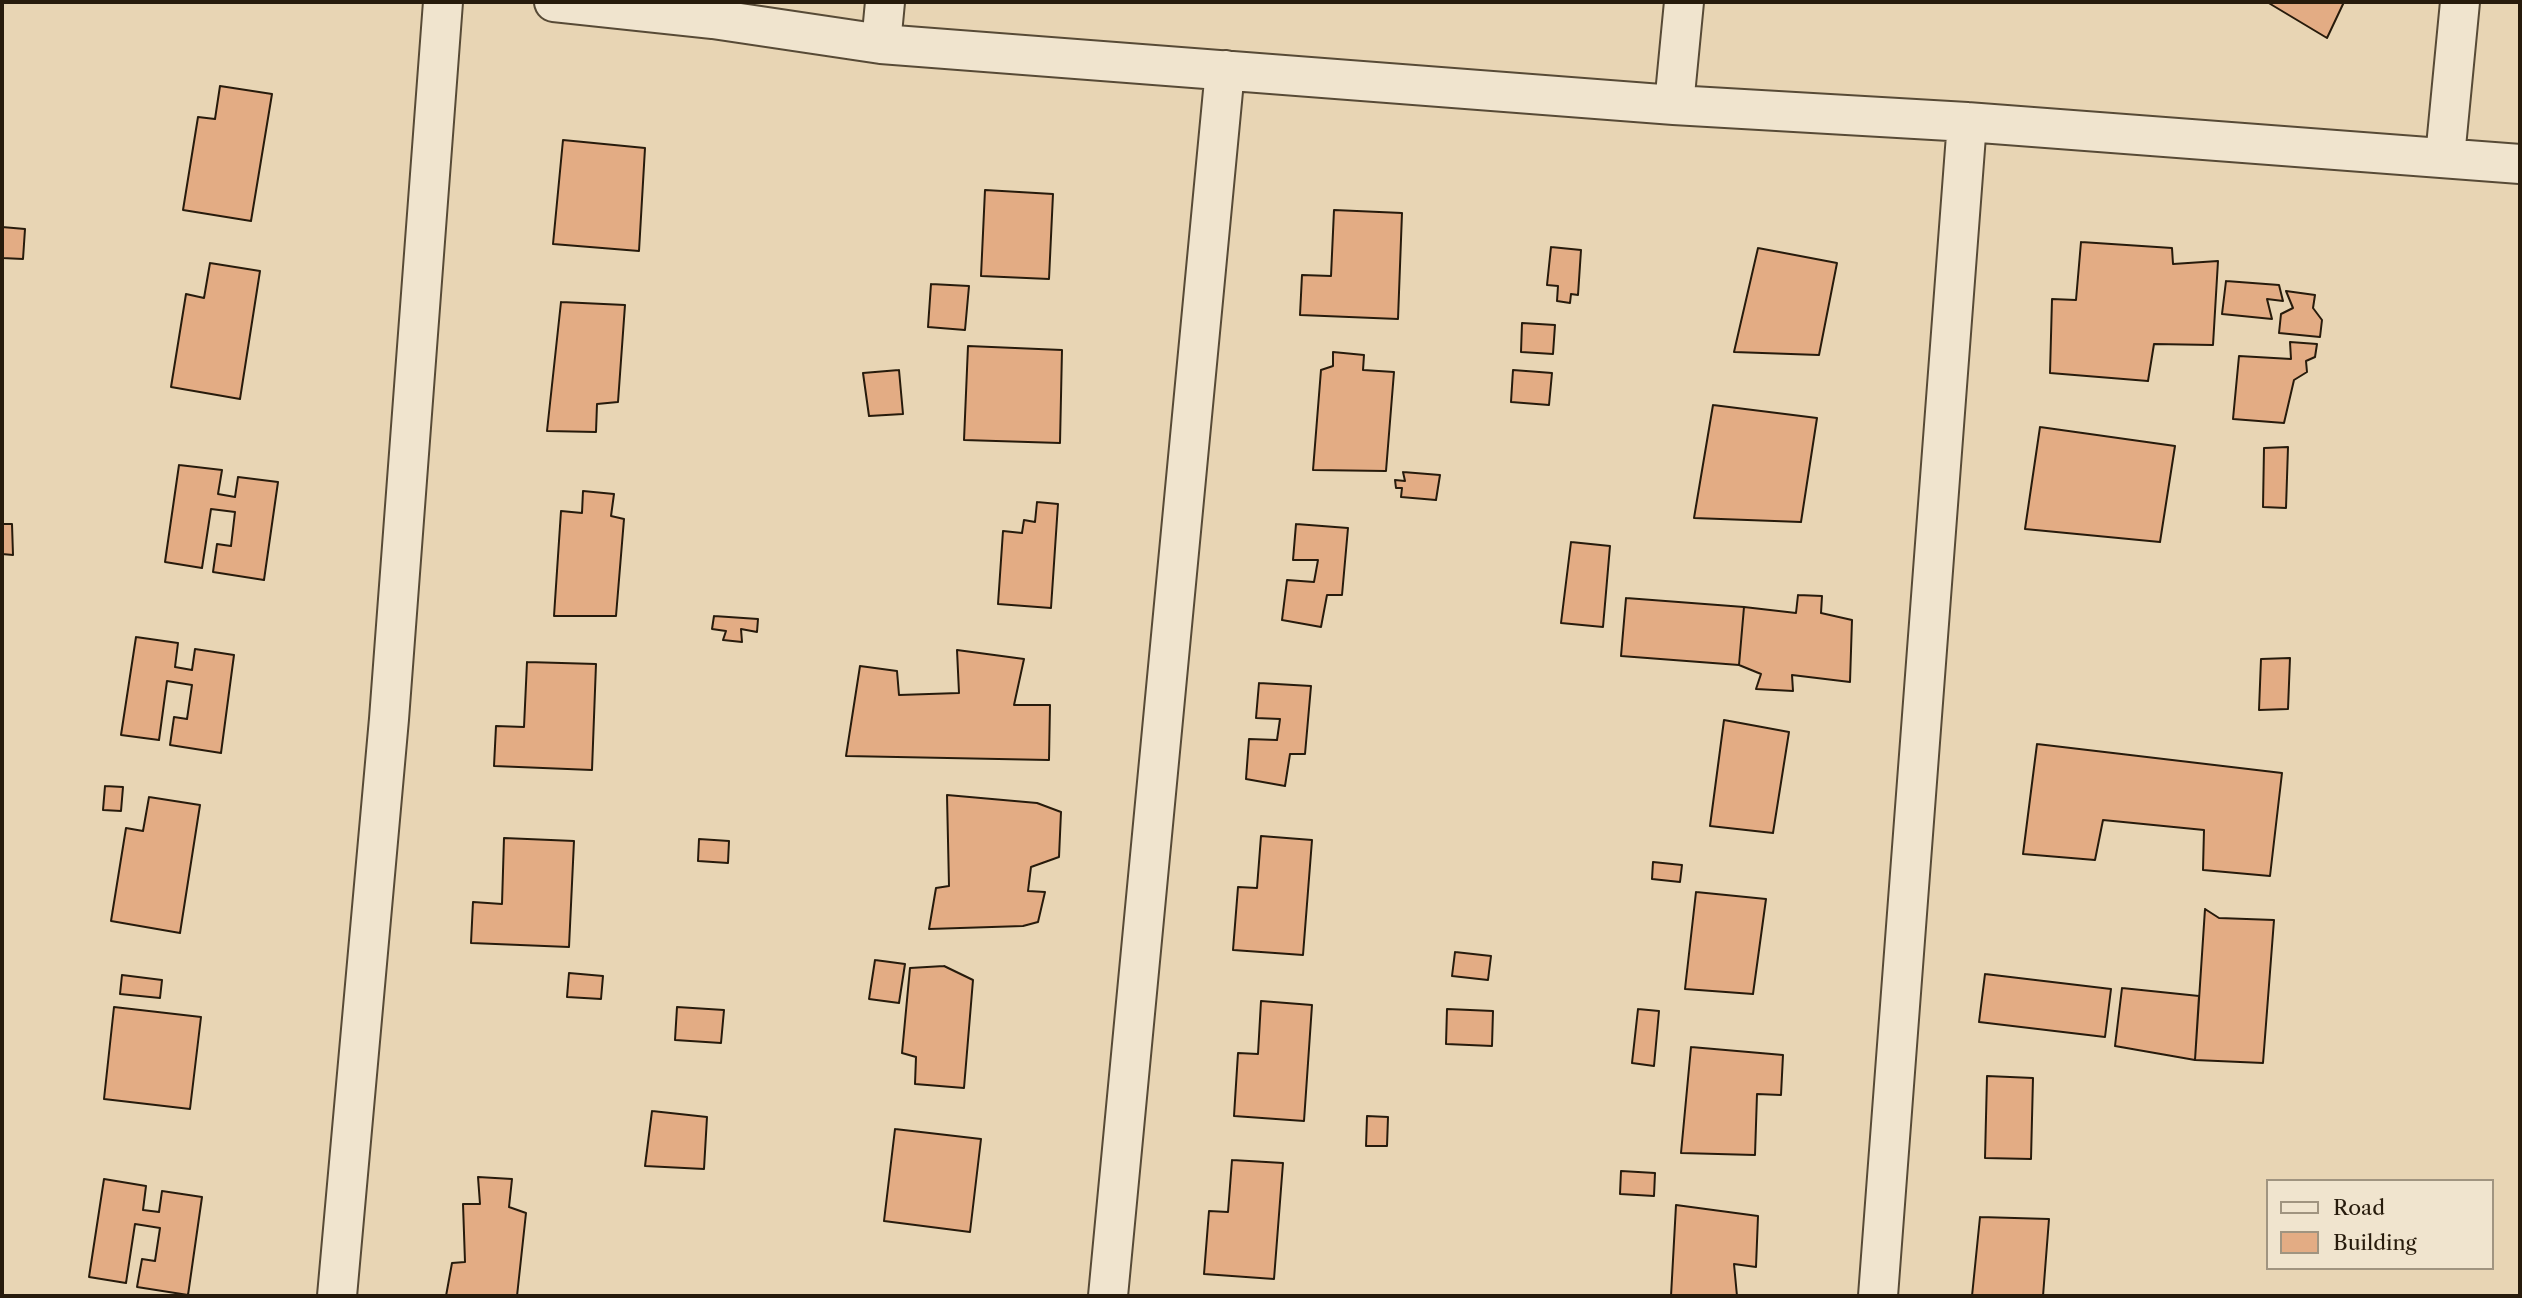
<!DOCTYPE html>
<html>
<head>
<meta charset="utf-8">
<style>
	body { margin:0 }
	#map { position:relative; width:2522px; height:1298px; overflow:hidden; background:#e8d5b4; font-family:"Libre Caslon Text",serif }
	canvas { display:block }
	.frame { position:absolute; inset:0; border:4px solid #271b0c; pointer-events:none }
	.legend { position:absolute; left:2266px; top:1179px; width:228px; height:91px; box-sizing:border-box; background:#f0e4ce; border:2px solid #a09480; margin:0; padding:9px 12px; list-style:none; font-size:21px; color:#271b0c }
	.legend li { display:flex; align-items:center; gap:14px; height:35px }
	.legend b { width:35px; border:2px solid #a09480 }
</style>
</head>
<body>
<div id="map">
<canvas width="2522" height="1298"></canvas>
<div class="frame"></div>
<ul class="legend">
<li><b style="height:9px;background:#f0e4ce"></b>Road</li>
<li><b style="height:19px;background:#e3ac84"></b>Building</li>
</ul>
</div>
<script>
const ctx = document.querySelector('canvas').getContext('2d');
ctx.lineJoin = 'round';
function paint(path, color) {
  ctx.fillStyle = color;
  ctx.fill(path, 'evenodd');
}
function shape(rows) {
  const path = new Path2D();
  for (const r of rows) {
    path.moveTo(r[0], r[1]);
    for (let i = 2; i < r.length; i += 2) path.lineTo(r[i], r[i + 1]);
  }
  return path;
}
function trace(path, color, width, dash) {
  ctx.strokeStyle = color;
  ctx.lineWidth = width;
  ctx.lineCap = dash ? 'butt' : 'round';
  ctx.setLineDash(dash || []);
  ctx.stroke(path);
}
const building = shape([
	[2267,2,2344,2,2327,38,2267,2],
	[220,86,272,94,251,221,183,210,198,117,215,119,220,86],
	[563,140,645,148,639,251,553,244,563,140],
	[985,190,1053,194,1049,279,981,276,985,190],
	[1334,210,1402,213,1398,319,1300,315,1302,275,1331,276,1334,210],
	[2,227,25,229,23,259,2,258,2,227],
	[2081,242,2172,248,2173,264,2218,261,2213,345,2154,344,2148,381,2050,373,2052,299,2076,300,2081,242],
	[1551,247,1581,250,1578,295,1571,294,1570,303,1557,301,1558,286,1547,285,1551,247],
	[1758,248,1837,263,1819,355,1734,352,1758,248],
	[210,263,260,271,240,399,171,387,186,294,204,298,210,263],
	[2226,281,2279,285,2283,301,2267,299,2272,319,2222,314,2226,281],
	[931,284,969,286,965,330,928,327,931,284],
	[2286,291,2315,295,2313,308,2322,320,2320,337,2279,333,2281,314,2293,308,2286,291],
	[561,302,625,305,618,402,597,404,596,432,547,431,561,302],
	[1522,323,1555,325,1553,354,1521,352,1522,323],
	[2290,342,2317,344,2315,357,2306,361,2307,372,2294,380,2284,423,2233,419,2239,356,2291,359,2290,342],
	[968,346,1062,350,1060,443,964,440,968,346],
	[1333,352,1364,355,1363,370,1394,372,1386,471,1313,470,1321,370,1333,366,1333,352],
	[899,370,903,414,869,416,863,373,899,370],
	[1513,370,1552,373,1549,405,1511,402,1513,370],
	[1713,405,1817,418,1801,522,1694,518,1713,405],
	[2040,427,2175,446,2160,542,2025,529,2040,427],
	[2288,447,2286,508,2263,507,2264,448,2288,447],
	[179,465,222,470,218,494,235,497,238,477,278,482,264,580,213,572,217,544,231,546,235,512,211,509,202,568,165,562,179,465],
	[1403,472,1440,475,1436,500,1401,497,1402,488,1396,488,1395,480,1405,481,1403,472],
	[583,491,614,494,611,516,624,519,616,616,554,616,561,511,582,513,583,491],
	[1037,502,1058,504,1051,608,998,604,1003,531,1022,533,1024,520,1035,522,1037,502],
	[2,524,12,524,13,555,2,554,2,524],
	[1296,524,1348,528,1342,595,1327,595,1321,627,1282,620,1287,580,1314,582,1318,560,1293,560,1296,524],
	[1571,542,1610,546,1603,627,1561,623,1571,542],
	[1798,595,1822,596,1821,613,1852,620,1850,682,1792,675,1793,691,1756,689,1761,674,1739,665,1744,607,1796,613,1798,595],
	[1626,598,1744,607,1739,665,1621,656,1626,598],
	[714,616,758,619,757,632,741,629,742,642,723,640,726,631,712,629,714,616],
	[136,637,178,643,175,667,192,670,195,649,234,655,221,753,170,745,174,717,187,719,192,685,167,681,159,740,121,735,136,637],
	[957,650,1024,659,1014,705,1050,705,1049,760,846,756,860,666,897,671,899,695,959,693,957,650],
	[2290,658,2288,709,2259,710,2261,659,2290,658],
	[527,662,596,664,592,770,494,766,496,726,524,727,527,662],
	[1259,683,1311,686,1305,754,1290,754,1285,786,1246,779,1249,739,1277,740,1280,719,1256,718,1259,683],
	[1724,720,1789,732,1773,833,1710,826,1724,720],
	[2037,744,2282,773,2270,876,2203,870,2204,830,2103,820,2095,860,2023,854,2037,744],
	[105,786,123,787,121,811,103,810,105,786],
	[947,795,1037,803,1061,812,1059,857,1031,867,1028,891,1045,892,1038,922,1023,926,929,929,936,888,949,886,947,795],
	[149,797,200,805,180,933,111,921,126,828,143,831,149,797],
	[1261,836,1312,840,1303,955,1233,950,1238,887,1257,888,1261,836],
	[504,838,574,841,569,947,471,943,473,902,502,904,504,838],
	[699,839,729,841,728,863,698,861,699,839],
	[1653,862,1682,865,1680,882,1652,879,1653,862],
	[1696,892,1766,899,1753,994,1685,989,1696,892],
	[2205,909,2219,918,2274,920,2263,1063,2195,1060,2205,909],
	[1455,952,1491,956,1488,980,1452,976,1455,952],
	[875,960,905,964,899,1003,869,999,875,960],
	[944,966,973,980,964,1088,915,1084,916,1057,902,1053,910,968,944,966],
	[569,973,603,976,601,999,567,997,569,973],
	[1985,974,2111,989,2105,1037,1979,1022,1985,974],
	[122,975,162,980,160,998,120,994,122,975],
	[2122,988,2199,996,2195,1060,2115,1046,2122,988],
	[1261,1001,1312,1005,1304,1121,1234,1116,1238,1053,1258,1054,1261,1001],
	[114,1007,201,1017,190,1109,104,1099,114,1007],
	[677,1007,724,1010,721,1043,675,1040,677,1007],
	[1447,1009,1493,1011,1492,1046,1446,1044,1447,1009],
	[1638,1009,1659,1011,1654,1066,1632,1063,1638,1009],
	[1691,1047,1783,1055,1781,1095,1757,1094,1755,1155,1681,1153,1691,1047],
	[1987,1076,2033,1078,2031,1159,1985,1158,1987,1076],
	[652,1111,707,1117,704,1169,645,1166,652,1111],
	[1367,1116,1388,1117,1387,1146,1366,1146,1367,1116],
	[895,1129,981,1139,970,1232,884,1221,895,1129],
	[1232,1160,1283,1163,1274,1279,1204,1274,1209,1211,1228,1212,1232,1160],
	[1621,1171,1655,1173,1654,1196,1620,1194,1621,1171],
	[478,1177,512,1179,509,1207,526,1213,517,1296,446,1296,452,1263,465,1262,463,1204,480,1204,478,1177],
	[104,1179,146,1186,143,1210,159,1212,162,1191,202,1197,188,1295,137,1287,142,1259,155,1261,160,1228,135,1224,126,1283,89,1277,104,1179],
	[1676,1205,1758,1216,1756,1267,1734,1264,1737,1296,1671,1296,1676,1205],
	[1980,1217,2049,1219,2043,1296,1972,1296,1980,1217]
]);
paint(building, '#e3ac84');
trace(building, '#271b0c', 2);
const minor = shape([
	[554,2,713,19,881,44,1674,105,1967,122,2520,164],
	[881,44,885,2],
	[1674,105,1684,2],
	[2445,157,2460,2],
	[337,1296,389,719,443,2],
	[1108,1296,1225,70],
	[1878,1296,1967,122]
]);
trace(minor, '#574a36', 42);
trace(minor, '#f0e4ce', 38);
</script>
</body>
</html>
